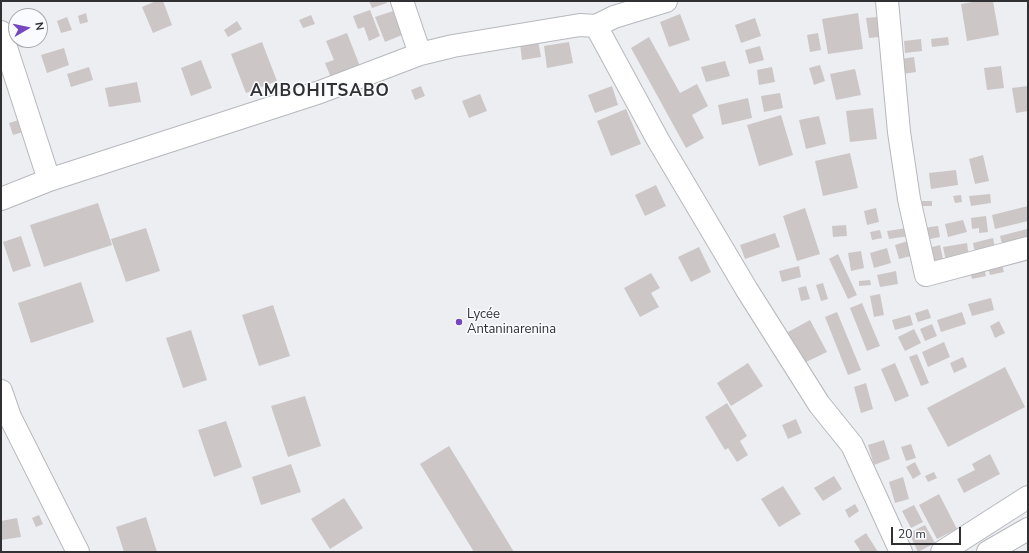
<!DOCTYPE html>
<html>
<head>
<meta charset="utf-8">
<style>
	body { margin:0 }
	#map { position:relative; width:1029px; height:553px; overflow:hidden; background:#eceef2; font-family:"Nunito Sans",sans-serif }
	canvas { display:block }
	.frame { position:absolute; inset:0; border:2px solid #313133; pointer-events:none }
	.north { position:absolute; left:8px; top:8px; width:40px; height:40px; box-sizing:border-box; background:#fafbff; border:1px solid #aaaaad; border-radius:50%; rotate:81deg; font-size:11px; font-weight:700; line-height:16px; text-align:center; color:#313133 }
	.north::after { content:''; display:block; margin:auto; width:14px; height:18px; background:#7447bf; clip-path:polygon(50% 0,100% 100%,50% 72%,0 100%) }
	.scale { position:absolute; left:891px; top:527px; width:70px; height:18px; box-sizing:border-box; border:2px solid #313133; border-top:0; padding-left:5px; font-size:12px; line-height:14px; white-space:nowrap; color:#313133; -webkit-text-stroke:3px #fafbff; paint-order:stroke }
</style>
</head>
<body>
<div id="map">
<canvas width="1029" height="553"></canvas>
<div class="frame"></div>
<div class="north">N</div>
<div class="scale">20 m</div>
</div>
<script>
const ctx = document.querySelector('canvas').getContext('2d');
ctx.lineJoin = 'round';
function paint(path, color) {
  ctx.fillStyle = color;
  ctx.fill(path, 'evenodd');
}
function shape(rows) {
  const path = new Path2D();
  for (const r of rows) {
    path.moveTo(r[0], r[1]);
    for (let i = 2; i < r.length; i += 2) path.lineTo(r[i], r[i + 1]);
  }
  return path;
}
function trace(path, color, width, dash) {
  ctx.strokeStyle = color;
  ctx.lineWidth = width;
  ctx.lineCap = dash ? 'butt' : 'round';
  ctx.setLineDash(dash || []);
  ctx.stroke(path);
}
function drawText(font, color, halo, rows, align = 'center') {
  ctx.font = font + ' "Nunito Sans",sans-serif';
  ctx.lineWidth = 3;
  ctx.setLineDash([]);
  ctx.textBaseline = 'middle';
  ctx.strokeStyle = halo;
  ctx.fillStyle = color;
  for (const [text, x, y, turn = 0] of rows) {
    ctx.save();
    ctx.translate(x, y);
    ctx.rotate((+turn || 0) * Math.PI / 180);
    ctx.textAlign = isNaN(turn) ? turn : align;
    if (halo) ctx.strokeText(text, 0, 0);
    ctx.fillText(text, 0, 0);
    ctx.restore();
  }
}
paint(shape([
	[156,1,163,1,172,25,153,33,142,7],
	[369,1,386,1,387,3,372,8],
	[978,1,993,1,999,35,967,41,961,4],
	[370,10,380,36,369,41,364,27,358,29,353,16],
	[393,11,402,35,385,42,375,17],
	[86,13,88,22,80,24,78,16],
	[858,13,863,49,828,54,822,19],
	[680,14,690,40,669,47,660,22],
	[311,15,315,24,303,28,299,20],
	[67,17,72,30,61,33,57,21],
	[877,17,879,37,869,38,866,18],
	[755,18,761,36,741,43,735,25],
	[237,21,242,29,228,37,224,30],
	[347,33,361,69,332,80,325,63,334,60,326,41],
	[818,33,821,50,810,52,807,35],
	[649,37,680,93,697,84,708,106,692,115,704,138,686,148,631,48],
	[948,37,949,45,932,47,931,39],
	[921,39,922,51,905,53,904,41],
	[538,40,541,57,522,60,520,43],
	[262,42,277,81,246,93,231,54],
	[569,42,573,63,547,68,544,46],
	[760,46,764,60,749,64,745,50],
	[64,48,69,65,47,73,41,55],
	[914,57,916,72,903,74,901,59],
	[201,60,212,88,191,96,181,68],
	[725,61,730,76,706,82,701,67],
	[820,65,825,81,814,85,809,68],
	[1001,66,1004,88,987,90,984,68],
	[89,67,93,80,71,87,67,74],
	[772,67,775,82,759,85,757,70],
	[855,69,861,95,836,100,830,74],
	[137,82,141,102,109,107,105,88],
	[421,86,425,96,415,100,411,90],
	[612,86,618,105,595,113,588,95],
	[1028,86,1028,111,1016,113,1012,88],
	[780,93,783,108,764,112,761,96],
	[480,94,487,111,469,118,462,101],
	[748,98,752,118,722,125,718,105],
	[873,108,877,139,850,142,846,111],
	[626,109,641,144,611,156,597,121],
	[781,115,793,155,759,166,747,125],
	[819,116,826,144,806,149,799,120],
	[19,120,23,132,13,135,9,123],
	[850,153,858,188,823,196,815,161],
	[983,155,989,181,975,184,969,159],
	[956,170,958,185,931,189,929,173],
	[656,185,666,206,645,216,635,195],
	[990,194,991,203,971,206,969,196],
	[961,195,962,202,955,203,953,196],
	[922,201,932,201,932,206,922,206],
	[98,203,112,245,44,267,30,225],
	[1028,206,1028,221,995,229,992,215],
	[805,208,820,254,797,261,783,216],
	[876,208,879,222,867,225,864,211],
	[986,216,988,232,979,233,979,228,972,229,971,218],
	[963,220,967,232,948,237,945,224],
	[846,225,847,236,833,237,832,226],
	[938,226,940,237,925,240,923,228],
	[146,228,160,271,126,282,111,239],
	[907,228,909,236,889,239,887,231],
	[1027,229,1028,241,1003,248,1000,236],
	[880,230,882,238,872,240,870,232],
	[775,233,780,247,745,259,740,245],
	[21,236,31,266,13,272,3,242],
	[993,238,995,248,975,253,973,243],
	[911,240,915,255,899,259,895,245],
	[967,243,969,257,946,261,943,247],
	[940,245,943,259,931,261,928,248],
	[699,247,711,272,691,282,678,257],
	[887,248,891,263,874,268,870,253],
	[861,251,864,268,851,271,848,253],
	[838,254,857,295,848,299,829,259],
	[1001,260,1004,272,990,275,987,264],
	[983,264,986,276,972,279,969,268],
	[799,266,801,277,782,282,779,271],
	[896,271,898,284,880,287,877,275],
	[651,273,660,288,651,293,659,307,640,317,624,288],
	[870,280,871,285,859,286,859,281],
	[81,282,94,322,31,343,18,303],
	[823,283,828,299,821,301,816,285],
	[806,286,810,299,801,301,798,288],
	[880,294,884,315,874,317,870,296],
	[991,298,994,310,972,316,968,304],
	[862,303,880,346,867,351,850,308],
	[273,305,290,356,259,366,242,315],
	[928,309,931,318,918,322,915,313],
	[837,312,861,370,848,375,825,317],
	[962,312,966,324,941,332,937,320],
	[910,315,913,325,895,330,892,320],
	[810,320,827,352,804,363,788,332],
	[999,321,1005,333,995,338,990,326],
	[932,324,937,336,925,341,920,329],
	[914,329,921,343,905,351,898,337],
	[191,330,207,380,183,388,166,338],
	[944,342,950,357,928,367,922,352],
	[917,354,929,383,921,386,909,357],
	[963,357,967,367,954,373,950,363],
	[748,363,763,386,731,406,717,383],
	[895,363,909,396,895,402,881,369],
	[1005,367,1025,407,948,447,927,408],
	[866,383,873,409,861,413,854,387],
	[305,396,321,446,288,457,271,406],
	[727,403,747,436,740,441,748,455,737,462,728,448,725,450,705,417],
	[796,419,802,433,788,439,782,425],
	[226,421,242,467,214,477,198,430],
	[884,440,890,459,874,465,868,445],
	[911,444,916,458,906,461,901,447],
	[449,446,514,552,474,552,420,464],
	[990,454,1000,474,964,493,957,479,975,470,972,464],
	[915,462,921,474,913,479,906,467],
	[291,464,301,492,261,505,252,477],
	[934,472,937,478,928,482,925,476],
	[834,476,842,489,823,501,814,488],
	[903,477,909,499,895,503,889,482],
	[783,486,801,514,779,527,761,499],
	[939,494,957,529,937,539,919,505],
	[344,498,363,528,330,549,311,519],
	[855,504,859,511,849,518,845,510],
	[914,505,923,522,911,528,902,511],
	[39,515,43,524,36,527,32,518],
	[146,517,157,552,124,552,116,527],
	[17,518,21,537,1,540,1,521],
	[925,525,935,543,918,552,909,533],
	[866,533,878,552,861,552,854,541]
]), '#ccc7c6');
const minor = shape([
	[402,1,420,54],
	[887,1,899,132,909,199,926,275,1028,248],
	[596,26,658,140,747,290,819,404,852,445,901,552],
	[1,32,49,180],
	[1,199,49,180,320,92,420,54,453,46,580,25,596,26,614,17,666,1],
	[1,391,10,417,78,552]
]);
const tertiary = shape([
	[942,552,1028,497],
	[988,552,1028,529]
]);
trace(minor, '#b7b8bd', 24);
trace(tertiary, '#b7b8bd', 24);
trace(minor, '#fff', 22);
trace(tertiary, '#fff', 22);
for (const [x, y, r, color] of [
	[459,322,4,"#7447bf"]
]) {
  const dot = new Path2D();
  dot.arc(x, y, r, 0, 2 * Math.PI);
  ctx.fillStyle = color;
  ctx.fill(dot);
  trace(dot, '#fafbff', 1.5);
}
drawText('13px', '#313133', '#fafbff', [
	["Lycée",467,315],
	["Antaninarenina",467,330]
], 'left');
ctx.letterSpacing = '1px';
drawText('bold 17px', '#313133', '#fafbff', [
	["AMBOHITSABO",320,92]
]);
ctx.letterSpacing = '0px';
</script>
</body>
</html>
